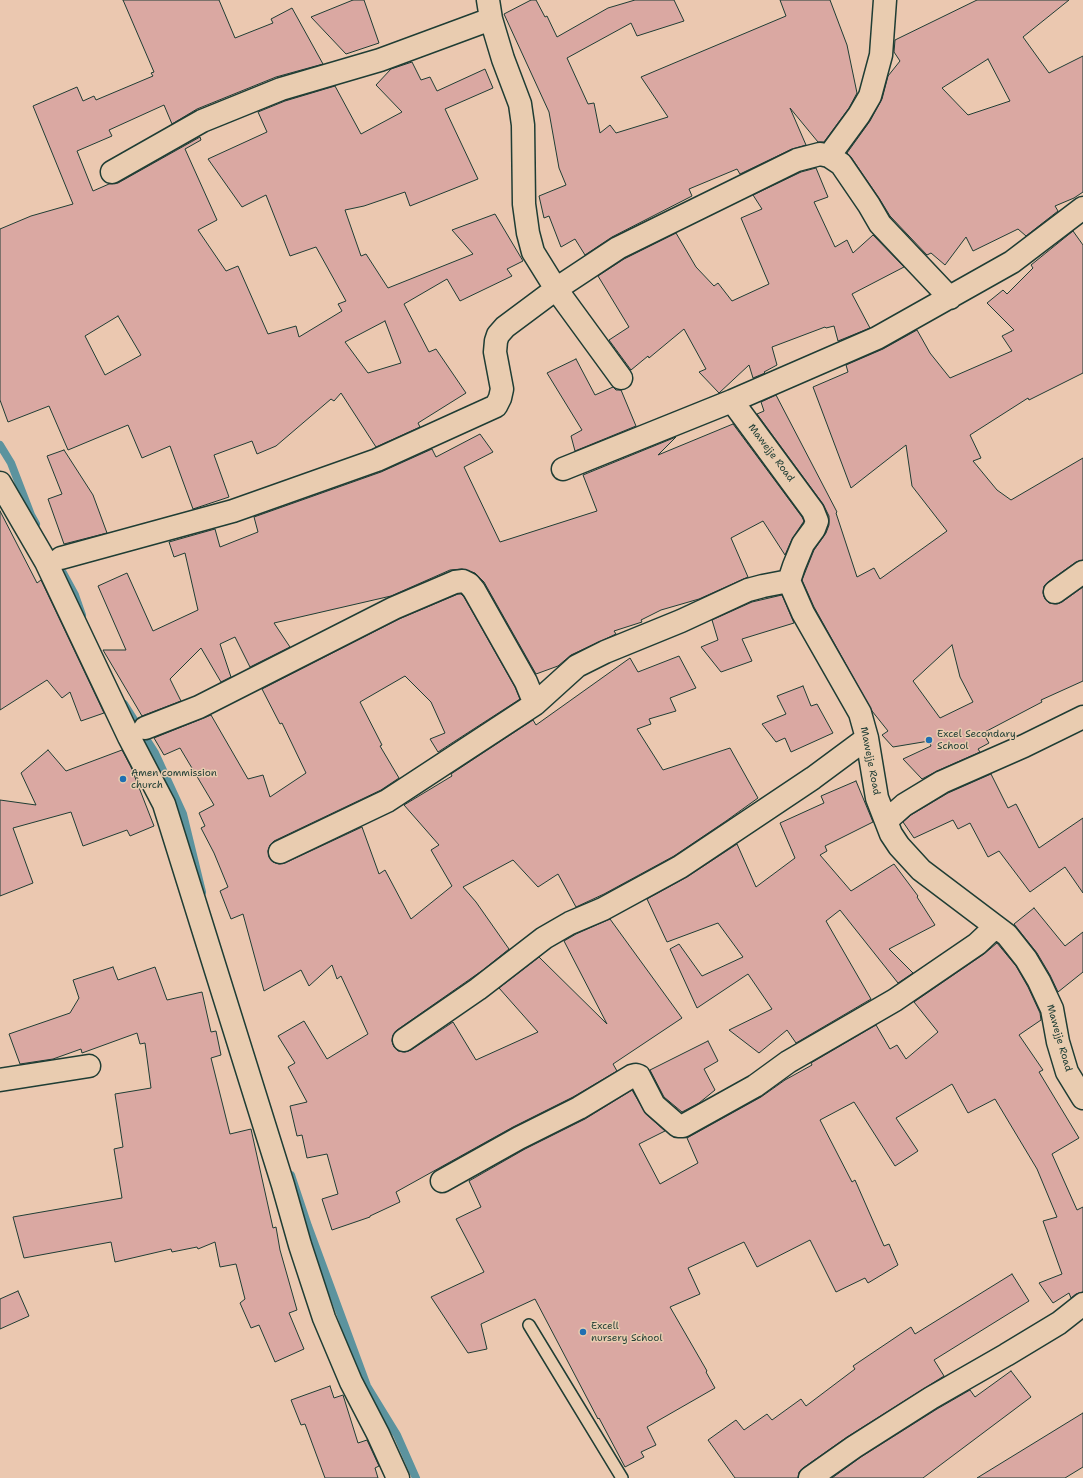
<!DOCTYPE html>
<html>
<head>
<meta charset="utf-8">
<style>
	body { margin:0 }
	canvas { display:block; background:#ebc8b0 }
</style>
</head>
<body>
<canvas width="1083" height="1478"></canvas>
<script>
const ctx = document.querySelector('canvas').getContext('2d');
ctx.lineJoin = 'round';
function shape(rows) {
  const path = new Path2D();
  for (const r of rows) {
    path.moveTo(r[0], r[1]);
    for (let i = 2; i < r.length; i += 2) path.lineTo(r[i], r[i + 1]);
  }
  return path;
}
function trace(path, color, width, dash) {
  ctx.strokeStyle = color;
  ctx.lineWidth = width;
  ctx.lineCap = dash ? 'butt' : 'round';
  ctx.setLineDash(dash || []);
  ctx.stroke(path);
}
function paint(path, color) {
  ctx.fillStyle = color;
  ctx.fill(path, 'evenodd');
}
function drawText(font, color, halo, rows, align = 'center') {
  ctx.font = font + ' "Shantell Sans",sans-serif';
  ctx.lineWidth = 3;
  ctx.setLineDash([]);
  ctx.textBaseline = 'middle';
  ctx.strokeStyle = halo;
  ctx.fillStyle = color;
  for (const [text, x, y, turn = 0] of rows) {
    ctx.save();
    ctx.translate(x, y);
    ctx.rotate((+turn || 0) * Math.PI / 180);
    ctx.textAlign = isNaN(turn) ? turn : align;
    if (halo) ctx.strokeText(text, 0, 0);
    ctx.fillText(text, 0, 0);
    ctx.restore();
  }
}
trace(shape([
	[0,445,11,463,31,515,36,524],
	[63,573,75,595,82,615],
	[124,704,155,753,183,814,202,892],
	[291,1175,308,1226,367,1386,397,1435,416,1478]
]), '#5c939e', 8);
const building = shape([
	[123,0,219,0,235,38,273,23,271,19,292,8,323,64,276,77,197,109,172,124,164,105,109,130,112,136,77,151,93,191,109,184,118,183,200,137,201,140,185,149,217,220,198,230,226,271,238,266,268,334,296,326,299,337,342,311,338,304,346,301,316,247,290,256,266,195,242,207,208,159,267,132,258,112,285,101,335,86,361,134,402,112,376,85,391,69,412,62,421,80,430,77,437,91,485,69,493,88,445,109,478,179,410,206,405,192,364,206,345,210,361,256,366,254,388,288,473,254,452,230,495,214,523,261,507,269,512,276,460,301,447,279,404,304,429,352,436,349,466,393,418,423,420,427,376,447,341,393,334,401,331,399,276,446,257,454,252,441,214,455,229,497,193,509,170,446,142,458,128,425,68,450,49,406,8,422,0,400,0,229,31,216,73,204,33,106,77,87,83,101,94,96,96,100,153,76,151,73,154,72,123,0],
	[118,316,141,355,105,375,85,336,118,316],
	[385,321,401,363,368,373,345,342,385,321],
	[353,0,364,0,379,43,346,54,311,17,353,0],
	[531,0,536,0,545,17,547,16,557,37,608,8,635,0,674,0,684,21,637,36,631,23,567,58,588,104,594,103,600,133,610,125,616,133,668,117,641,77,786,16,780,0,830,0,847,45,857,93,849,108,824,142,818,142,790,108,806,145,792,149,740,174,737,169,689,189,692,196,612,237,585,255,575,239,561,247,549,216,544,218,539,196,566,185,559,168,549,112,504,14,531,0],
	[977,0,1069,0,1023,37,1049,73,1083,56,1083,192,1074,198,1055,206,1058,211,1026,236,1018,229,973,251,966,237,945,265,931,253,927,255,890,216,879,198,851,157,847,153,870,121,882,99,888,76,900,61,894,52,895,40,977,0],
	[988,59,1010,101,968,115,942,88,988,59],
	[816,168,828,197,814,202,835,247,847,240,853,253,873,235,904,267,852,294,870,328,838,341,834,326,826,328,825,327,772,347,777,365,764,372,765,373,753,378,749,365,719,393,699,372,706,369,684,329,649,358,648,356,631,370,609,340,629,327,598,276,624,259,676,233,696,267,714,286,718,283,732,301,769,284,741,218,762,209,753,195,801,172,816,168],
	[1073,231,1083,245,1083,373,1029,400,1028,398,970,435,981,458,973,461,997,490,1011,500,1083,458,1083,560,1076,562,1048,582,1044,586,1043,593,1045,599,1049,603,1057,604,1062,602,1083,587,1083,681,1041,700,1042,702,983,733,989,743,978,749,980,752,937,771,922,779,903,759,931,746,929,741,893,747,882,735,888,731,872,711,814,607,802,580,814,550,826,533,829,525,829,516,823,504,757,414,764,411,761,402,776,395,837,512,836,513,857,577,874,568,880,579,947,531,912,486,906,445,851,488,813,387,848,372,846,365,883,349,917,330,930,353,950,378,1012,351,1002,336,1014,330,987,303,1003,290,1007,294,1033,268,1031,265,1073,231],
	[952,645,960,677,973,702,940,718,913,681,952,645],
	[576,359,595,395,613,387,616,390,621,390,636,426,575,451,571,436,582,430,547,373,576,359],
	[733,424,802,517,804,521,792,539,785,555,763,521,731,538,748,577,699,599,661,610,641,620,642,622,614,631,616,634,571,655,558,666,536,674,484,582,475,573,462,569,450,570,391,596,274,623,290,647,250,667,235,637,220,644,231,677,221,682,201,648,170,679,181,701,142,716,103,650,126,650,98,586,127,573,153,631,198,610,185,553,174,557,169,542,215,529,220,547,258,532,254,517,381,472,432,449,436,457,480,434,493,452,464,467,500,542,597,511,583,475,676,437,658,455,733,424],
	[64,450,93,495,107,533,64,544,48,499,62,494,47,456,64,450],
	[0,511,37,583,41,580,104,713,81,721,70,692,62,698,47,680,0,710,0,511],
	[458,594,461,594,464,597,515,687,520,699,438,752,430,739,445,733,431,702,405,676,360,702,382,745,380,746,399,778,381,790,274,841,270,845,268,851,269,857,273,862,279,864,285,863,362,827,379,874,385,870,411,919,452,886,431,850,439,845,404,805,452,776,451,774,533,720,536,725,630,658,638,672,679,656,696,688,670,698,676,711,649,719,651,724,637,729,663,770,730,748,758,798,726,821,674,856,604,894,576,907,558,874,538,887,513,860,463,887,476,902,509,949,483,970,397,1030,393,1035,392,1041,394,1047,398,1051,405,1052,411,1050,453,1022,476,1060,538,1032,499,988,539,957,607,1024,564,941,576,934,610,919,682,1018,613,1064,617,1071,573,1097,513,1127,396,1192,400,1202,370,1216,370,1217,332,1230,322,1199,338,1194,327,1154,307,1158,302,1135,297,1136,290,1106,307,1102,288,1067,295,1063,278,1036,304,1021,327,1059,368,1034,341,976,337,979,332,965,309,986,301,970,264,991,243,914,231,919,220,891,228,887,214,853,201,828,205,826,199,813,214,805,180,748,164,755,154,738,211,715,248,779,263,775,270,797,306,773,282,723,280,724,262,689,399,619,458,594],
	[782,595,794,623,742,639,752,661,721,672,701,647,718,640,712,620,752,602,782,595],
	[803,686,811,706,817,704,833,733,791,752,785,738,776,742,762,724,786,714,777,696,803,686],
	[48,750,66,771,122,750,131,767,154,826,130,836,127,830,83,846,71,812,13,828,33,883,0,896,0,800,36,805,21,773,48,750],
	[991,774,1008,808,1016,804,1039,848,1083,818,1083,893,1065,867,1030,892,999,851,988,857,970,823,958,829,953,820,914,838,903,822,911,815,948,793,991,774],
	[856,781,873,822,825,846,827,851,820,855,851,891,894,864,918,896,917,897,935,925,889,949,913,973,898,983,840,910,826,921,871,999,796,1043,787,1030,759,1053,729,1030,772,1009,748,974,697,1008,670,949,679,944,702,976,743,957,718,923,667,942,647,899,687,877,737,844,756,887,795,858,780,823,824,803,821,796,856,781],
	[1034,908,1065,946,1083,932,1083,972,1058,992,1050,975,1037,953,1014,924,1034,908],
	[997,943,1016,966,1028,987,1040,1013,1041,1020,1019,1035,1043,1070,1039,1072,1079,1138,1052,1154,1077,1210,1083,1207,1083,1292,1076,1294,1071,1298,1069,1293,1053,1303,1039,1283,1062,1274,1043,1221,1057,1217,1037,1169,995,1099,968,1113,952,1084,896,1118,918,1151,895,1166,854,1102,820,1120,852,1182,855,1180,884,1246,889,1244,898,1265,868,1283,865,1278,836,1292,810,1240,757,1267,744,1242,688,1268,700,1294,670,1307,707,1371,706,1372,715,1388,647,1427,656,1445,641,1452,644,1457,625,1467,599,1418,598,1419,535,1299,481,1324,487,1349,468,1353,431,1297,484,1272,456,1219,481,1207,469,1181,525,1149,585,1119,632,1090,646,1114,665,1131,639,1144,660,1184,698,1163,687,1138,761,1097,785,1080,812,1065,811,1063,876,1025,890,1049,897,1045,906,1059,938,1032,914,1002,984,954,997,943],
	[113,967,118,980,155,967,167,1000,202,992,211,1032,216,1031,221,1055,211,1058,230,1134,251,1129,273,1228,276,1227,280,1250,297,1310,289,1313,304,1349,275,1362,259,1325,251,1328,240,1303,245,1299,236,1264,220,1267,215,1242,198,1249,197,1247,172,1252,171,1249,115,1262,111,1242,24,1258,13,1217,122,1198,114,1149,123,1147,115,1094,151,1088,145,1043,140,1044,137,1033,82,1053,81,1049,53,1059,20,1064,9,1034,70,1013,79,998,73,980,113,967],
	[708,1041,718,1061,704,1069,715,1090,699,1103,682,1112,664,1097,650,1070,708,1041],
	[1012,1274,1029,1301,934,1360,944,1376,847,1437,803,1468,799,1472,798,1478,735,1478,708,1440,736,1420,744,1430,767,1414,772,1420,801,1399,806,1406,855,1369,853,1366,911,1327,915,1334,1012,1274],
	[18,1291,29,1316,0,1329,0,1299,18,1291],
	[1011,1371,1031,1397,923,1478,832,1478,861,1457,937,1409,970,1390,975,1397,1011,1371],
	[330,1386,334,1398,343,1395,358,1443,367,1440,379,1466,375,1468,378,1478,325,1478,305,1424,301,1425,291,1400,330,1386],
	[1083,1413,1083,1467,1065,1478,977,1478,1083,1413]
]);
paint(building, '#daa8a2');
trace(building, '#1f3d34', 1);
const lane = shape([
	[529,1325,622,1478]
]);
const street = shape([
	[488,0,491,19,503,59,520,104,523,125,524,204,528,233,533,252,556,289,621,378],
	[829,156,859,115,870,96,881,55,885,0],
	[112,172,202,121,281,89,380,60,491,19],
	[732,401,813,511,817,521,814,529,803,544,794,566,789,581,803,613,860,713,867,738,877,798,891,834,899,846,921,870,1007,935,1026,959,1039,981,1052,1009,1058,1042,1067,1072,1083,1098],
	[563,469,732,401,877,338,1012,262,1083,208],
	[0,483,46,562,129,737,164,804,283,1185,300,1245,324,1318,351,1382,378,1434,398,1478],
	[61,558,233,511,377,460,496,406,500,398,502,389,495,352,496,341,498,335,505,327,556,289,618,248,797,160,820,154,829,156,841,164,869,205,880,224,950,298],
	[1055,592,1083,572],
	[145,728,199,707,394,608,455,582,463,581,469,584,474,590,526,682,535,704],
	[886,821,904,805,942,782,1024,746,1083,717],
	[280,852,387,801,535,704,577,666,605,652,681,621,748,590,763,586,789,581],
	[404,1040,478,989,544,938,570,923,603,909,680,867,813,778,867,738],
	[0,1080,89,1066],
	[442,1181,519,1138,579,1108,632,1076,636,1075,639,1076,654,1105,678,1126,683,1126,755,1086,788,1062,895,1000,977,944,995,927],
	[810,1478,854,1447,931,1398,1006,1355,1059,1323,1083,1304]
]);
trace(lane, '#1f3d34', 14);
trace(street, '#1f3d34', 25);
trace(lane, '#e9ccb0', 11);
trace(street, '#e9ccb0', 22);
for (const [x, y, r, color] of [
	[929,740,4,"#1f6fb2"],
	[123,779,4,"#1f6fb2"],
	[583,1332,4,"#1f6fb2"]
]) {
  const dot = new Path2D();
  dot.arc(x, y, r, 0, 2 * Math.PI);
  ctx.fillStyle = color;
  ctx.fill(dot);
  trace(dot, '#e9ccb0', 1.5);
}
drawText('10px', '#1f3d34', '#e9ccb0', [
	["Mawejje Road",771,453,53],
	["Mawejje Road",870,761,79],
	["Mawejje Road",1059,1038,74]
]);
drawText('10px', '#1f3d34', '#e9ccb0', [
	["Excel Secondary",937,734],
	["School",937,746],
	["Amen commission",131,773],
	["church",131,785],
	["Excell",591,1326],
	["nursery School",591,1338]
], 'left');
</script>
</body>
</html>
